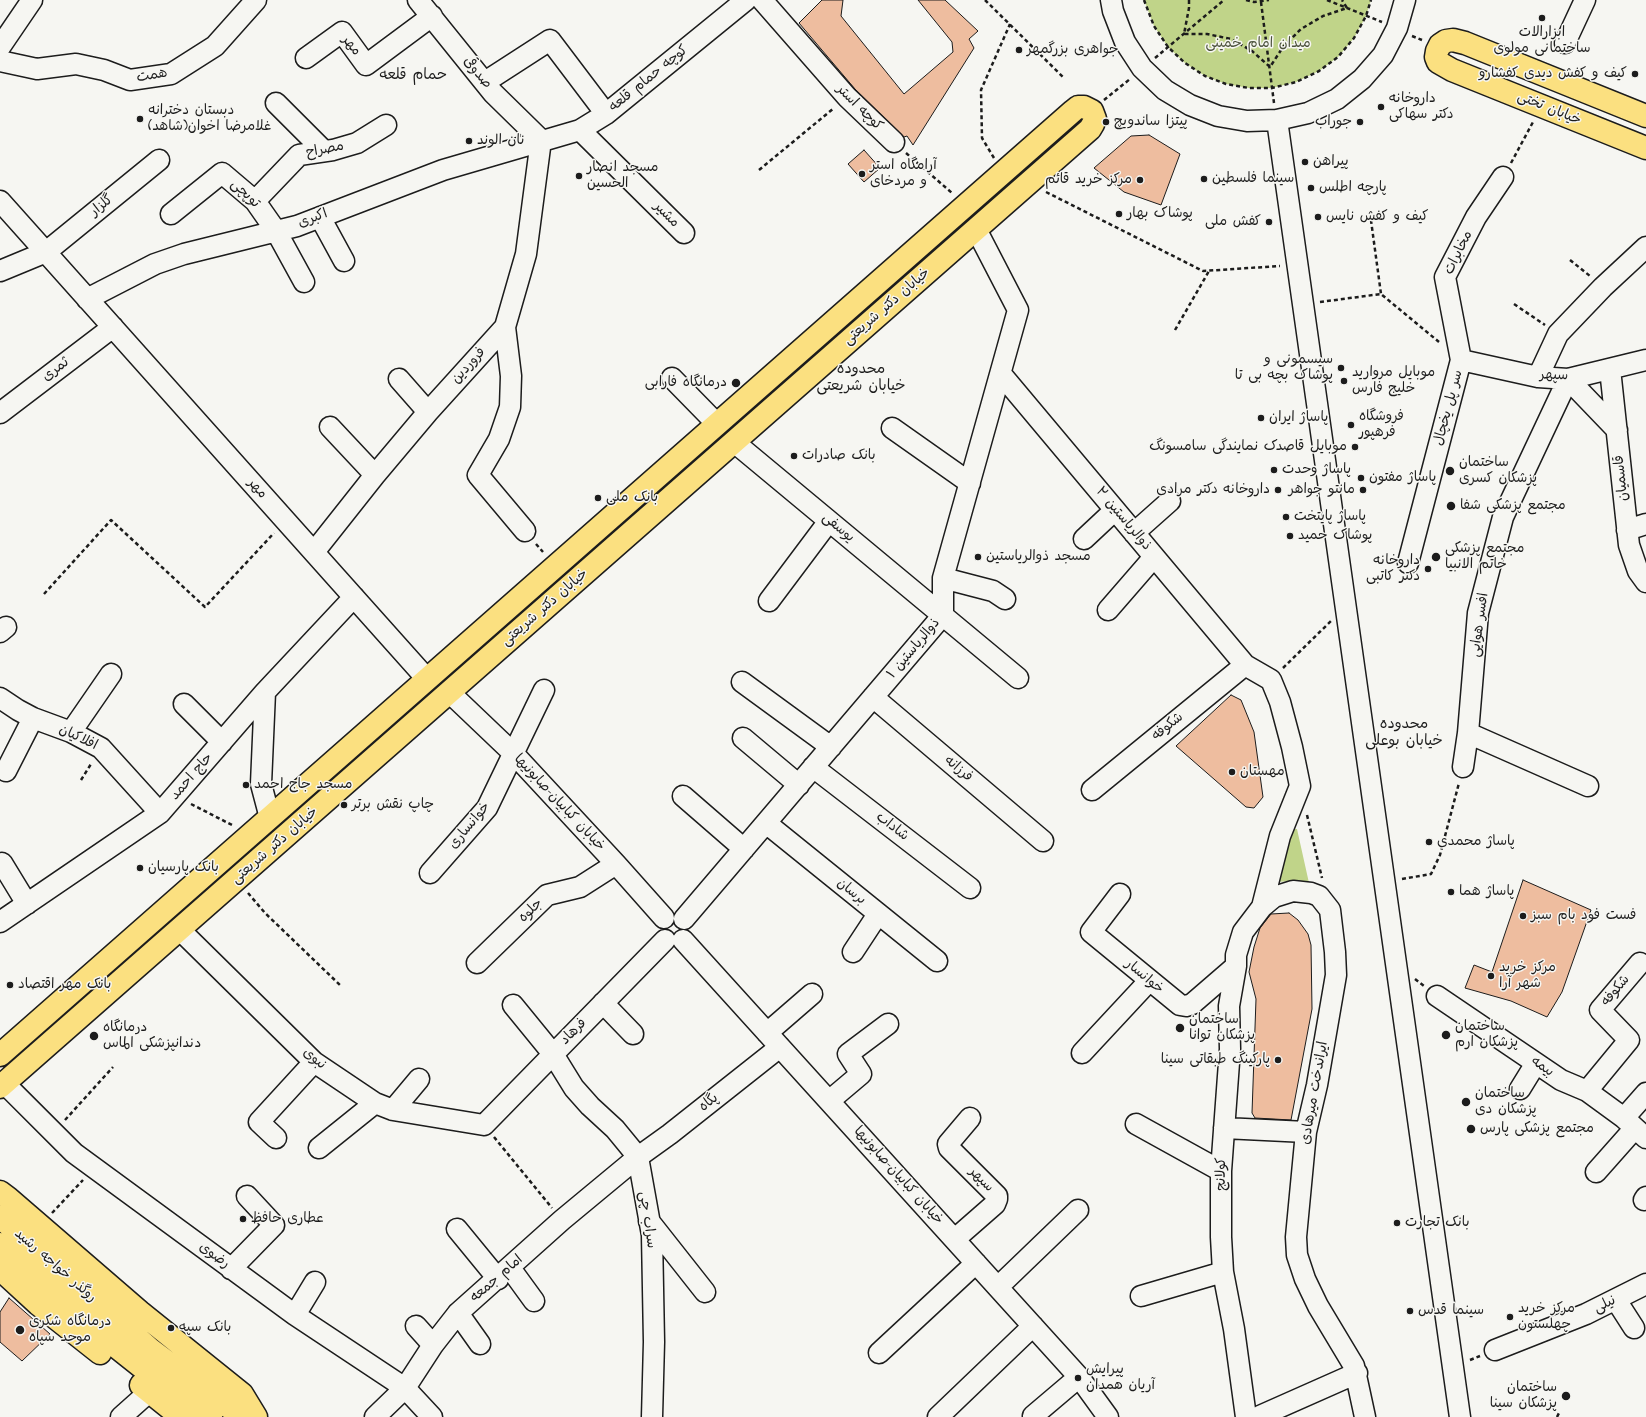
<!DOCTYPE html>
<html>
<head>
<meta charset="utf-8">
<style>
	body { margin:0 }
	canvas { display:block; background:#f6f6f2 }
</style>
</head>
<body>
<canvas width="1646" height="1417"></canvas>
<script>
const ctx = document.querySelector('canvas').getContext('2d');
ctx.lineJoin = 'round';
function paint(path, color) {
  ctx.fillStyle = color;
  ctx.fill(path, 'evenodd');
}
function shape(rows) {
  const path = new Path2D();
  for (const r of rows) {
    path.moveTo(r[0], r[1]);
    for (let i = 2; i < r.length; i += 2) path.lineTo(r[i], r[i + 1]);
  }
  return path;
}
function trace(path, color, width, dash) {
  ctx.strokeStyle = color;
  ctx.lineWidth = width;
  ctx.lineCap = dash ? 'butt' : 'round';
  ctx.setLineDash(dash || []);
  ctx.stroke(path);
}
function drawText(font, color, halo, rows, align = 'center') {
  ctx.font = font + ' "Architects Daughter","Playpen Sans Arabic",sans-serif';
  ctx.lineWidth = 3;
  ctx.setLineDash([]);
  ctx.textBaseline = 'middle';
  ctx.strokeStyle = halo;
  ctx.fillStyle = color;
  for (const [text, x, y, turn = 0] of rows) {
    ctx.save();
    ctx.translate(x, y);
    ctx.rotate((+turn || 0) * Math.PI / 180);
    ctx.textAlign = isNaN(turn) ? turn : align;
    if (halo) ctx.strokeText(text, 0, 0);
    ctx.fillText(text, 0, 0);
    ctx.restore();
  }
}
paint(shape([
	[1144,0,1371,0,1366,16,1354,38,1338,57,1319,71,1296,82,1272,88,1249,88,1226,84,1205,76,1185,63,1168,47,1154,26],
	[1294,829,1297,829,1309,883,1295,881,1275,882,1275,879]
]), '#c0d489');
const building = shape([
	[822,0,843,0,841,16,904,94,953,52,952,42,918,0,945,0,978,31,969,39,974,48,913,145,907,136,904,137,855,89,799,23,822,0],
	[1149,135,1180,154,1161,205,1124,192,1094,168,1131,136,1149,135],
	[864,150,880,168,864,182,848,164,864,150],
	[1231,695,1241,700,1254,732,1263,797,1254,808,1246,807,1176,746,1231,695],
	[1523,880,1591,910,1562,992,1547,1017,1511,1001,1465,988,1474,965,1492,972,1523,880],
	[1289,913,1298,920,1308,934,1311,945,1312,1009,1291,1120,1255,1118,1252,1113,1256,999,1249,972,1254,947,1260,928,1271,914,1289,913],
	[9,1298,50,1334,22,1361,0,1342,0,1312,9,1298]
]);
paint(building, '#eebd9f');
trace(building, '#1c1c1c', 1);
const minor = shape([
	[418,0,493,93,541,140],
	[762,0,847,97,894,142],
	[1111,0,1113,11,1125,42,1142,68,1165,90,1190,105,1218,116,1247,121,1277,120,1308,113,1337,99,1362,79,1383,55,1397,28,1405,0],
	[1565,43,1585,0],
	[0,47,32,0],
	[306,58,342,32,366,65,432,16],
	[0,61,37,69,76,64,104,70,130,80,171,74,215,46,256,0],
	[485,82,550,40,606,114],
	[276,103,324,151],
	[1277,120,1460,1417],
	[580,130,684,233],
	[0,201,427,679],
	[255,201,299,155,333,150,357,143,386,125],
	[171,214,222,173,255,201,276,231,304,282],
	[320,217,344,261],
	[0,271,46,252,159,160],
	[87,299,155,264,184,254,297,226,443,170,580,130,606,114,746,0],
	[505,327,511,376,510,407,499,439,478,475,525,531],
	[1461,360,1538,377,1568,379,1646,360],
	[1610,369,1629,545,1638,571,1646,582],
	[1001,374,1245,665,1271,680,1280,702,1292,747,1300,786,1280,836,1262,907],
	[1538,377,1558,334,1603,287,1646,247],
	[672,378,717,424],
	[399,379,428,412],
	[0,413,113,327],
	[330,427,375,475],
	[892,428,970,483],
	[734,442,1018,678],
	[1627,530,1646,524],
	[1134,533,1170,501],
	[1084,539,1115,510],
	[314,552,375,475,428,412,505,327,526,254,541,140],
	[1408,563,1461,360,1445,277,1476,217,1503,177],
	[943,578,993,591,1005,599],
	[769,601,829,521],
	[1108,610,1154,557],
	[0,632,6,627],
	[742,682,831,747],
	[265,692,261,784,270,818],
	[449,692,513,753,616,864,664,918],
	[873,697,1043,841],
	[0,698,18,710,33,718,71,732,101,748,160,813],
	[184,704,222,742],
	[71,732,111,674],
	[1468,733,1588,786],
	[743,738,799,785],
	[813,767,970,888],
	[1463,767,1468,733,1478,613,1503,517,1568,379,1617,430],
	[6,771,33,718],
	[1092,790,1245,665],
	[683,796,744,849],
	[766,823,937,961],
	[0,864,2,863,27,904],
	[430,873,487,808,544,690],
	[1120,894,1091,932,1180,1005,1186,1006,1192,1004,1236,966],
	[684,919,943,615,943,578,1018,310,976,229],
	[0,922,160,813,265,692,354,597],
	[179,929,314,1062,375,1103,393,1110,484,1125,665,940],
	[683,940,1079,1377,1108,1417],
	[853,952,878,914],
	[477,963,547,895,580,887,616,864],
	[1437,996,1561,1080,1587,1091,1624,1118,1646,1138],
	[603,1003,633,1034],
	[513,1005,553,1054,574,1088,590,1106,615,1129,638,1157,652,1235,654,1342,652,1417],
	[767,1033,812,994],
	[1082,1053,1149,981],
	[4,1083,74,1153,295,1315,405,1388,432,1417],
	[1520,1089,1536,1063],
	[1587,1091,1629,1040,1600,1010,1640,963],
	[829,1101,861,1074,848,1054,888,1024],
	[393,1110,419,1079],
	[1624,1118,1646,1093],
	[1136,1124,1221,1171],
	[1224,1128,1306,1132],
	[276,1138,259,1122,314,1062],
	[319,1148,375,1103],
	[1596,1172,1635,1128],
	[1644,1200,1646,1197],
	[649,1221,705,1292],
	[457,1229,498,1279],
	[955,1239,995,1204,997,1199,997,1196,949,1148,948,1144,970,1118],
	[510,1268,534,1301],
	[231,1269,274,1225,247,1196],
	[998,1287,1078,1210],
	[1141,1296,1223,1272],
	[1616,1300,1634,1328],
	[458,1313,480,1344],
	[295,1315,315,1282],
	[416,1326,433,1345],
	[1495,1350,1586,1314,1646,1284],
	[879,1353,976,1263],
	[1033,1416,1079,1377],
	[1260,1416,1357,1373],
	[121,1417,149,1392],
	[375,1417,405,1388,433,1345,458,1313,562,1220,638,1157,670,1134,780,1047],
	[938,1417,1033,1326],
	[1246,1417,1234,1329,1223,1272,1221,1237,1221,1171,1230,1049,1229,1006,1236,966,1236,955,1243,932,1262,907,1274,897,1293,891,1311,893,1319,896,1330,910,1335,952,1336,975,1317,1085,1306,1132,1296,1237,1297,1255,1305,1279,1318,1306,1354,1366,1365,1417]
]);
const major = shape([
	[1646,116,1465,43,1453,40,1446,41,1440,45,1437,51,1436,57,1438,62,1452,70,1646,148],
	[0,1055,1073,111,1078,107,1084,107,1092,111,1095,119,1093,124,1090,129,0,1087],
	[0,1192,8,1198,140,1312,242,1394,256,1417],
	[0,1217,150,1349,223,1404,248,1417],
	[0,1244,95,1330,168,1388,211,1417],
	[0,1269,38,1304,100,1353],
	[141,1385,181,1417]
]);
trace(minor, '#1c1c1c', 23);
trace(major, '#1c1c1c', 25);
trace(shape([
	[985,0,1063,77],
	[1144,0,1154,26,1168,47,1185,63,1205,76,1226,84,1249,88,1272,88,1296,82,1319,71,1338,57,1354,38,1366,16,1371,0],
	[1189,0,1189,8,1184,34,1207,34,1231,39,1252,51,1270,67,1283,47,1301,29,1323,16,1347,8,1342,0],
	[1246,0,1254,2,1269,0],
	[1327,0,1382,22],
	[1261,2,1274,103],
	[1412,36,1422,40],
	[1155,58,1224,0],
	[1104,100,1130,79],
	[906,153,952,193],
	[994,158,982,138,981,90,1010,24],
	[1511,163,1533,122],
	[759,170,834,108],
	[1046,192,1203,271,1280,266],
	[1370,213,1381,294],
	[1570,260,1590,276],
	[1320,302,1381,294,1439,342],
	[1514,304,1545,325],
	[1175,330,1209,271],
	[536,544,543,552],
	[44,594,111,520,205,607,274,533],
	[1283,668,1331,621],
	[81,780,91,764],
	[191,804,232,825],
	[1307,815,1322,878],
	[1402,879,1431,874,1440,855,1459,783],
	[248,893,265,913,341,986],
	[1415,979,1424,986],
	[65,1120,113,1067],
	[494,1137,552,1208],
	[52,1213,83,1180],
	[1470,1360,1480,1356],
	[1557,1417,1559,1413]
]), '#1c1c1c', 2.5, [4, 3]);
trace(minor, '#f6f6f2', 20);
trace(major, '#fbe080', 22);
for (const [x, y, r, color] of [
	[1542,18,4,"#1c1c1c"],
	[1019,50,4,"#1c1c1c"],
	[1635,74,4,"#1c1c1c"],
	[1381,107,4,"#1c1c1c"],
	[140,119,4,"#1c1c1c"],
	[1106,122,4,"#1c1c1c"],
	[1360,122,4,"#1c1c1c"],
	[469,141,4,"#1c1c1c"],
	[1305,162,4,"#1c1c1c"],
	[862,174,4,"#1c1c1c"],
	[579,176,4,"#1c1c1c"],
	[1204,179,4,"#1c1c1c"],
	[1140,180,4,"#1c1c1c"],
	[1311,188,4,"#1c1c1c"],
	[1119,214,4,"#1c1c1c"],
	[1318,217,4,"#1c1c1c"],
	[1269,222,4,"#1c1c1c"],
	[1341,368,4,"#1c1c1c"],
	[1344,381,4,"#1c1c1c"],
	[736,383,5,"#1c1c1c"],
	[1261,418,4,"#1c1c1c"],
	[1351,425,4,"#1c1c1c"],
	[1355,447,4,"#1c1c1c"],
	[794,456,4,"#1c1c1c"],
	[1274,470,4,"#1c1c1c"],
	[1450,471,5,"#1c1c1c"],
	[1361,478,4,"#1c1c1c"],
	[1278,490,4,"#1c1c1c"],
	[1363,490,4,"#1c1c1c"],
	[598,498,4,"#1c1c1c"],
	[1451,506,5,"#1c1c1c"],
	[1286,517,4,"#1c1c1c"],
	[1290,536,4,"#1c1c1c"],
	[978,557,4,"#1c1c1c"],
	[1436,557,5,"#1c1c1c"],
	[1428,569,4,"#1c1c1c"],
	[1232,772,4,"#1c1c1c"],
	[246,785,4,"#1c1c1c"],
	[344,805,4,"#1c1c1c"],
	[1429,842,4,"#1c1c1c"],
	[140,868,4,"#1c1c1c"],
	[1451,892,4,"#1c1c1c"],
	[1523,916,4,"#1c1c1c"],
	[1491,976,4,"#1c1c1c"],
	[10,985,4,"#1c1c1c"],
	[1180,1028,5,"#1c1c1c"],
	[1446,1035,5,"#1c1c1c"],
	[94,1036,5,"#1c1c1c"],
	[1278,1060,4,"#1c1c1c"],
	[1466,1102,5,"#1c1c1c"],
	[1471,1129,5,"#1c1c1c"],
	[243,1219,4,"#1c1c1c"],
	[1397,1223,4,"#1c1c1c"],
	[1410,1311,4,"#1c1c1c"],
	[1510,1317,4,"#1c1c1c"],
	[171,1328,4,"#1c1c1c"],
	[20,1330,5,"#1c1c1c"],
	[1078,1378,4,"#1c1c1c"],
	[1566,1396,5,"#1c1c1c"]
]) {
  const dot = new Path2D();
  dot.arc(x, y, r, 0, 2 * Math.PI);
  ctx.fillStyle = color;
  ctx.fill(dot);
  trace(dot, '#f6f6f2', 1.5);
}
drawText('14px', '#1c1c1c', '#f6f6f2', [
	["ابزارالات",1542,33,"center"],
	["ساختمانی مولوی",1542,49,"center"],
	["جواهری بزرگمهر",1027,50],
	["کیف و کفش دیدی کفشارو",1627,74,"right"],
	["داروخانه",1389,99],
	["دکتر سهاکی",1389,115],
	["دبستان دخترانه",148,111],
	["غلامرضا اخوان(شاهد)",148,127],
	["پیتزا ساندویچ",1114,122],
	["جوراب",1352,122,"right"],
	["نان الوند",477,141],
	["پیراهن",1313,162],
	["آرامگاه استر",870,166],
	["و مردخای",870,182],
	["مسجد انصار",587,168],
	["الحسین",587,184],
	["سینما فلسطین",1212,179],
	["مرکز خرید قائم",1132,180,"right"],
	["پارچه اطلس",1319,188],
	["پوشاک بهار",1127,214],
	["کیف و کفش نایس",1326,217],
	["کفش ملی",1261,222,"right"],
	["سیسمونی و",1333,360,"right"],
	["پوشاک بچه بی تا",1333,376,"right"],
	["موبایل مروارید",1352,373],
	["خلیج فارس",1352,389],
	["درمانگاه فارابی",727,383,"right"],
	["فروشگاه",1359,417],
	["فرهپور",1359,433],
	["پاساژ ایران",1269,418],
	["موبایل قاصدک نمایندگی سامسونگ",1347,447,"right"],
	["بانک صادرات",802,456],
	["ساختمان",1459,463],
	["پزشکان کسری",1459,479],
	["پاساژ وحدت",1282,470],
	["پاساژ مفتون",1369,478],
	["داروخانه دکتر مرادی",1270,490,"right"],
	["مانتو جواهر",1355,490,"right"],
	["بانک ملی",606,498],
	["مجتمع پزشکی شفا",1460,506],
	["پاساژ پایتخت",1294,517],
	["پوشاک حمید",1298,536],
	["مجتمع پزشکی",1445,549],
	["خاتم الانبیا",1445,565],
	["مسجد ذوالریاستین",986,557],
	["داروخانه",1420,561,"right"],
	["دکتر کاتبی",1420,577,"right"],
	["مهستان",1240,772],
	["مسجد جاج احمد",254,785],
	["چاپ نقش برتر",352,805],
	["پاساژ محمدی",1437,842],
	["بانک پارسیان",148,868],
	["پاساژ هما",1459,892],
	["فست فود بام سبز",1531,916],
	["مرکز خرید",1499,968],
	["شهر آرا",1499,984],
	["بانک مهر اقتصاد",18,985],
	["ساختمان",1189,1020],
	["پزشکان توانا",1189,1036],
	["ساختمان",1455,1027],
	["پزشکان ارم",1455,1043],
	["درمانگاه",103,1028],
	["دندانپزشکی الماس",103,1044],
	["پارکینگ طبقاتی سینا",1270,1060,"right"],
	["ساختمان",1475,1094],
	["پزشکان دی",1475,1110],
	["مجتمع پزشکی پارس",1480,1129],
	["عطاری حافظ",251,1219],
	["بانک تجارت",1405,1223],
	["مرکز خرید",1518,1309],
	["چهلستون",1518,1325],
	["سینما قدس",1418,1311],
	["درمانگاه شکری",29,1322],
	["موحد سپاه",29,1338],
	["بانک سپه",179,1328],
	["پیرایش",1086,1370],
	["آریان همدان",1086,1386],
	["ساختمان",1557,1388,"right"],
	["پزشکان سینا",1557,1404,"right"]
], 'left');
drawText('14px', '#4d533d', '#f6f6f2', [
	["میدان امام خمینی",1258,44]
]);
drawText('14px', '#1c1c1c', '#f6f6f2', [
	["مهر",351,46,50],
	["صدوقی",477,73,51],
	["همت",152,76,-10],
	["کوچه حمام قلعه",649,79,-39],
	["کوچه استر",859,108,45],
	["خیابان تختی",1549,109,22],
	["مصراح",325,150,-11],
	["توپچی",245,194,44],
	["گلزار",102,206,-39],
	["مشیر",666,215,45],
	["اکبری",313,219,-20],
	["مخابرات",1459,253,-64],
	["خیابان دکتر شریعتی",887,307,-41],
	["فروردین",469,366,-48],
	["ثمری",56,370,-37],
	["سپهر",1554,376,2],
	["سر پل یخچال",1449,408,-75],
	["قاسمیان",1622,478,-96],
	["مهر",257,489,48],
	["ذوالریاستین ۲",1123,519,50],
	["یوسفی",838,528,40],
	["خیابان دکتر شریعتی",545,608,-41],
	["افسر هوایی",1480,625,-82],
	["ذوالریاستین ۱",914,649,-50],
	["شکوفه",1168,727,-39],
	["افلاکیان",78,738,26],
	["فرزانه",958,769,40],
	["حاج احمد",192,777,-49],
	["خیابان کبابیان-صابونیها",559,803,47],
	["خوانساری",470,826,-50],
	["شاداب",892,827,38],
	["خیابان دکتر شریعتی",275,846,-41],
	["برسان",851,892,39],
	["جلوه",531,911,-44],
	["خوانسار",1144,977,40],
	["شکوفه",1616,991,-50],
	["فرهاد",574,1032,-45],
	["نبوی",314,1059,40],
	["بیمه",1542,1067,35],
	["ایراندخت میرهادی",1315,1093,-80],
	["پگاه",709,1103,-38],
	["کولانج",1222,1174,-89],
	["خیابان کبابیان-صابونیها",898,1176,48],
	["سپهر",981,1180,45],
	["سراب چی",647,1220,82],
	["رضوی",214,1256,36],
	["روگذر خواجه رشید",55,1266,41],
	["امام جمعه",497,1279,-41],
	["نیلی",1605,1305,-26]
]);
drawText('15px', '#1c1c1c', '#f6f6f2', [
	["حمام قلعه",413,76],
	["محدوده",861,370],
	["خیابان شریعتی",861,387],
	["محدوده",1404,725],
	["خیابان بوعلی",1404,742]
]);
</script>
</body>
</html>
